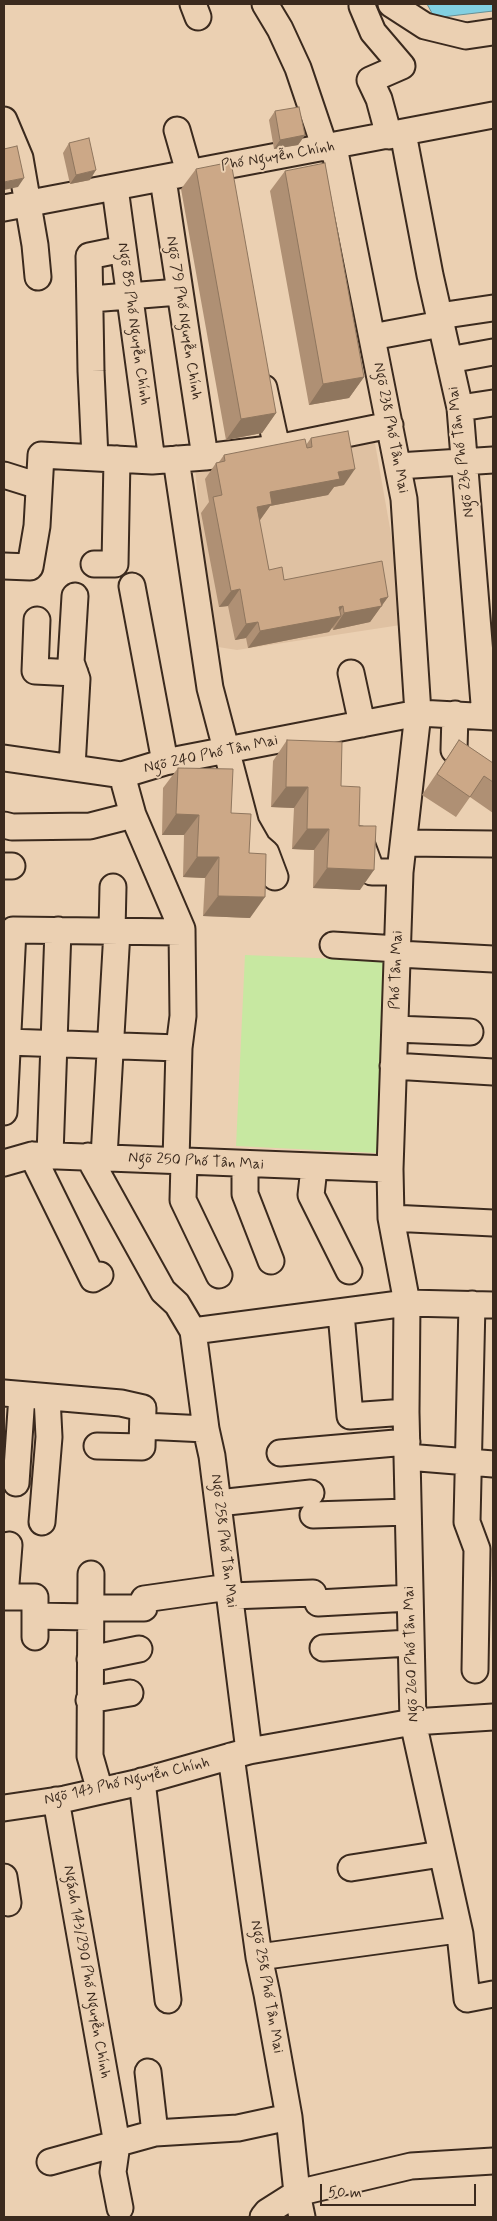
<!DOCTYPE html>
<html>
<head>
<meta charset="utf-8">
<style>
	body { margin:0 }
	#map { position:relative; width:497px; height:2221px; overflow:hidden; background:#ebd0b2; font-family:Mynerve,sans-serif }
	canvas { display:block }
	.frame { position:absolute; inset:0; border:5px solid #3b2a1e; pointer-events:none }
	.scale { position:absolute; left:320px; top:2184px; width:156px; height:22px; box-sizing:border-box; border:2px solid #3b2a1e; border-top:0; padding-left:6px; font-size:15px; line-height:18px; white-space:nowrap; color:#3b2a1e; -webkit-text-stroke:4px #ebd0b2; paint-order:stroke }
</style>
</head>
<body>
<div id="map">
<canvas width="497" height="2221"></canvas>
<div class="frame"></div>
<div class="scale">50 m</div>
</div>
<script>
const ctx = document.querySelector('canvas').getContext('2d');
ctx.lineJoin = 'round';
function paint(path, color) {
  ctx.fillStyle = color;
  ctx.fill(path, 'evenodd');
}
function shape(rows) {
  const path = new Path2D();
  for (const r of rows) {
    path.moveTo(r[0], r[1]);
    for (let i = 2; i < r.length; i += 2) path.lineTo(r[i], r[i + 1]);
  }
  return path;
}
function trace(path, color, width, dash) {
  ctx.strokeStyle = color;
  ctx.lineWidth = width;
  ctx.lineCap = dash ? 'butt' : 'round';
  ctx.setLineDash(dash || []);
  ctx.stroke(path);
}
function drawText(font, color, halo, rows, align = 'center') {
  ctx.font = font + ' Mynerve,sans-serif';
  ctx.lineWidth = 4;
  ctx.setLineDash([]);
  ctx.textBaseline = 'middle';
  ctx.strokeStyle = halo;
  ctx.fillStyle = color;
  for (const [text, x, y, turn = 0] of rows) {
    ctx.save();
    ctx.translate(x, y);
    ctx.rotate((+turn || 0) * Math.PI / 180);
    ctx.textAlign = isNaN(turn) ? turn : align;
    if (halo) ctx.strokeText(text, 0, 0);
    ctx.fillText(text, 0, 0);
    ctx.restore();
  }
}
paint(shape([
	[373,432,407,624,237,650,212,646,195,468]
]), '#dfc1a2');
paint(shape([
	[245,955,386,961,377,1153,236,1146]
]), '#c7e8a1');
const water = shape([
	[427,4,493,4,493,11,442,17,433,15,427,4]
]);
paint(water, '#82d0e1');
trace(water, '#668e93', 1);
const minor = shape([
	[193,4,198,17],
	[265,4,280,29,298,68,325,148],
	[391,4,425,26,466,36,493,32],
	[362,6,373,32,402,66,370,80,379,99,389,136],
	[4,120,20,158,35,245,38,277],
	[177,130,189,172],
	[403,133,430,275,460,408,485,716],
	[334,147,404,499,418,713,400,872,390,1169,391,1218,407,1303,406,1412,413,1722,460,1934,467,1999,493,1994],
	[163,179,205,457],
	[115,188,152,461],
	[4,208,493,115],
	[91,299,179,292],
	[439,316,493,308],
	[372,337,441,324],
	[449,360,493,352],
	[264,388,277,448],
	[460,408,493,403],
	[95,458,91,371,89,256,123,249],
	[176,459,210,688,246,825,258,846,266,853,275,877],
	[398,466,493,460],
	[4,475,39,486],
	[94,564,115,564,117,459],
	[4,566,30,567,37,526,41,455,152,461,205,457,277,448,390,425],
	[132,586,165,762],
	[37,620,35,671,75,673],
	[351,673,362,724],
	[454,750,455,714],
	[4,758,122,775,165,762,418,713,493,717],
	[72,767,77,679,71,662,75,596],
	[122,775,133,815,182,929,183,1016,179,1048,176,1161],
	[4,825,12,827,90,826,133,815],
	[360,840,372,872,400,872],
	[404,843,493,844],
	[4,866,12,866],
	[112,931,113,887],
	[333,945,398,949],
	[398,954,493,959],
	[395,1029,470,1032],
	[7,1042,179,1048],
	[393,1066,493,1072],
	[4,1112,13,930,182,932],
	[32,1155,93,1279,100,1275],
	[50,1155,58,930],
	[88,1156,163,1291,177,1304,193,1331,206,1429,212,1456,249,1751],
	[104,1157,117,931],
	[184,1162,183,1200,219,1275],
	[4,1163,32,1155,390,1169],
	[245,1165,245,1194,271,1261],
	[314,1168,311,1195,349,1271],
	[391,1218,493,1223],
	[472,1304,467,1522,477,1549,475,1670],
	[341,1313,350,1416,406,1412],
	[193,1331,407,1303,493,1305],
	[4,1393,121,1403,143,1408,142,1447,97,1446],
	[143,1426,206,1429],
	[280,1453,407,1442],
	[407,1457,493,1464],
	[16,1483,22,1395],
	[218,1503,311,1493],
	[313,1515,408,1512],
	[42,1522,49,1437,47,1397],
	[9,1545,5,1597,35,1597,35,1637],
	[91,1574,90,1756,100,1791],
	[230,1596,313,1593],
	[318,1603,410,1598],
	[90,1608,144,1608,144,1599,229,1587],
	[35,1616,90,1617],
	[323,1648,410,1643],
	[90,1659,139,1649],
	[89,1700,130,1693],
	[231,1756,259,1957,267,1994,289,2117,297,2193,302,2217],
	[142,1781,168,2000],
	[56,1800,117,2144,113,2172,120,2208],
	[4,1808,65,1799,136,1783,249,1751,413,1722,493,1717],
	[351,1868,441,1854],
	[4,1877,8,1903],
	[259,1957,457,1930],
	[148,2072,155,2133],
	[50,2162,155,2133,238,2128,289,2117],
	[263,2217,267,2212,297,2193,411,2166,493,2161]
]);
trace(minor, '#3b2a1e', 29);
trace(minor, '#ebd0b2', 25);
paint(shape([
	[275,111,305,135,298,145,274,149,269,120],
	[69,143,90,180,70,184,63,153],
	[196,169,276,413,262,433,226,440,181,189],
	[285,171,364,377,349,398,309,405,270,191],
	[311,438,344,485,334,487,328,495,270,506,260,520,259,520,269,570,284,580,388,597,370,622,333,630,332,627,329,632,248,648,246,638,235,640,228,606,219,607,201,513,209,502,205,479,216,463,219,462,224,455,306,445],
	[287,740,341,786,359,826,360,890,313,888,314,850,292,849,294,808,271,807,273,761],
	[459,740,493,763,493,762,493,813,470,797,456,817,422,795],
	[178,768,231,813,249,853,250,918,203,916,205,878,183,877,184,835,162,835,163,788]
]), '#af9074');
paint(shape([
	[305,135,298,145,274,149,280,140],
	[96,170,90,180,70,184,76,175],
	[24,178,18,187,4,190,4,182],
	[364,377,349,398,309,405,323,384],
	[276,413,262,433,226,440,241,419],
	[355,469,344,485,334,487,328,495,270,506,260,520,245,523,257,507,270,492,338,472],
	[240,589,228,606,219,607,231,591],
	[388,597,370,622,333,630,344,613,380,599],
	[343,606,336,617,341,616,329,632,248,648,260,631],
	[258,622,246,638,235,640,246,624],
	[286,787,308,787,294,808,271,807],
	[176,814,199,815,184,835,162,835],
	[307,829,329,829,314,850,292,849],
	[197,857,219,857,205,878,183,877],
	[327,868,374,870,360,890,313,888],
	[218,896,265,897,250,918,203,916]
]), '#8f765e');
const building = shape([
	[299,107,305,135,280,140,275,111,299,107],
	[89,138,96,170,76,175,69,143,89,138],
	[17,146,24,178,4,182,4,149,17,146],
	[231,162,276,413,241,419,196,169,231,162],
	[325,163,364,377,323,384,285,171,325,163],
	[348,431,355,469,338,472,340,479,270,492,272,504,257,507,269,570,282,567,284,580,382,561,388,597,380,599,382,606,344,613,343,606,339,607,341,616,260,631,258,622,246,624,240,589,231,591,213,497,222,495,216,463,225,461,224,455,305,439,307,448,312,447,311,438,348,431],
	[287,740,342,742,341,786,360,787,359,826,376,826,374,870,327,868,329,829,307,829,308,787,286,787,287,740],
	[459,740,493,763,493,782,484,776,470,797,437,774,459,740],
	[178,768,233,769,231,813,251,814,249,853,266,854,265,897,218,896,219,857,197,857,199,815,176,814,178,768]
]);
paint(building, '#cca887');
trace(building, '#8f765e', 1);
drawText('15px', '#3b2a1e', '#ebd0b2', [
	["Phố Nguyễn Chính",278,157,-10],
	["Ngõ 79 Phố Nguyễn Chính",183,318,81],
	["Ngõ 85 Phố Nguyễn Chính",133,324,82],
	["Ngõ 238 Phố Tân Mai",390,428,79],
	["Ngõ 236 Phố Tân Mai",462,452,-97],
	["Ngõ 240 Phố Tân Mai",211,755,-12],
	["Phố Tân Mai",397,970,-88],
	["Ngõ 250 Phố Tân Mai",196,1162,3],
	["Ngõ 258 Phố Tân Mai",223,1541,83],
	["Ngõ 260 Phố Tân Mai",412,1654,-92],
	["Ngõ 143 Phố Nguyễn Chính",127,1782,-13],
	["Ngách 143/290 Phố Nguyễn Chính",86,1972,80],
	["Ngõ 258 Phố Tân Mai",266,1987,80]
]);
</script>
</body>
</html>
